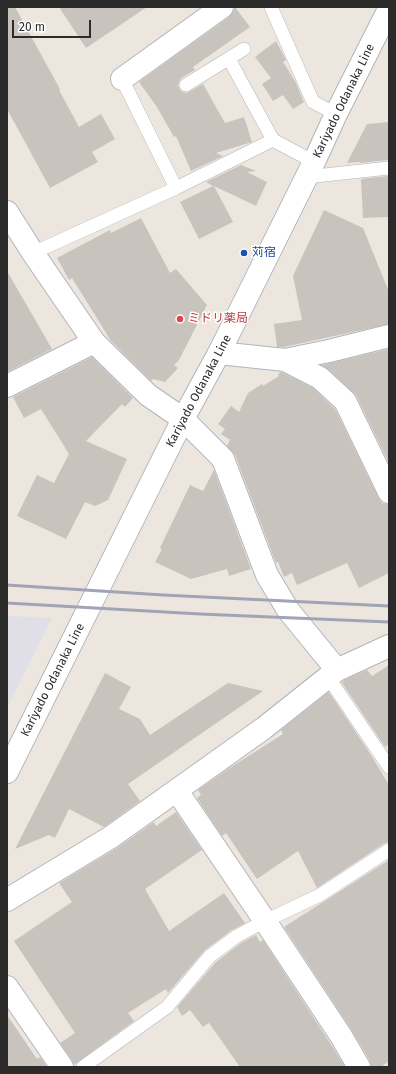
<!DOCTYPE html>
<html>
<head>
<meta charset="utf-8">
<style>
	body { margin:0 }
	#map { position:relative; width:396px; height:1074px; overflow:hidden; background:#ede6de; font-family:"Fira Sans",sans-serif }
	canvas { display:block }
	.frame { position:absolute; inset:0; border:8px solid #2b2b2b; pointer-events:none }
	.scale { position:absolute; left:12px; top:20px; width:79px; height:18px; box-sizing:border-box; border:2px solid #2b2b2b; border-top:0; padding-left:5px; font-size:12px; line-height:14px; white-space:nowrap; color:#2b2b2b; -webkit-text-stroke:3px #fff; paint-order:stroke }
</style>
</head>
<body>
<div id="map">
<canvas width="396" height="1074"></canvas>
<div class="frame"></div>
<div class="scale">20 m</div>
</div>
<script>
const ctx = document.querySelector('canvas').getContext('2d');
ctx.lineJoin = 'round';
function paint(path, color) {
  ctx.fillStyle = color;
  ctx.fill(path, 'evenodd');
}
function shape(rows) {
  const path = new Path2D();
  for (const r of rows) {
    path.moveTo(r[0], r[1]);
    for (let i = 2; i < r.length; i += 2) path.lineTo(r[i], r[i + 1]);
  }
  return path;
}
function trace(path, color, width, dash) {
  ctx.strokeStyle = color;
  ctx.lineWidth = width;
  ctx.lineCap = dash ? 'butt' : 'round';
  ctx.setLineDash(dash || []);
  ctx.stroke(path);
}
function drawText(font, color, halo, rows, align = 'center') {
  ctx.font = font + ' "Fira Sans","Noto Sans JP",sans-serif';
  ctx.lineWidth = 3;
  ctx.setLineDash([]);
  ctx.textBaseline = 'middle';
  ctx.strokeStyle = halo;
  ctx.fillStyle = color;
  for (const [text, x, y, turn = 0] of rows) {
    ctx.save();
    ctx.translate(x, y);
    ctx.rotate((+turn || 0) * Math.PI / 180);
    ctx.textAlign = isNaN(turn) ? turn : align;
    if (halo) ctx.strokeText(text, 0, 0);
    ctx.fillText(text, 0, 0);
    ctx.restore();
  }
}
paint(shape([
	[7,616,52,618,7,708]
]), '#e0dee6');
paint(shape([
	[7,7,15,7,60,89,59,90,79,127,101,114,115,139,92,152,98,162,50,188,7,109],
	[59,7,147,7,86,48],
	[235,7,250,27,193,67,195,70,181,78,179,82,178,86,182,92,187,93,203,84,225,123,244,117,252,142,216,153,223,156,191,171,176,136,174,137,157,107,139,82,229,17,233,12],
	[276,41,286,60,283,62,295,81,304,102,293,109,283,95,273,101,262,84,271,78,255,57],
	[389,122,389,160,360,163,360,162,347,163,367,124],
	[241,165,256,171,247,172,267,182,256,206,214,186,233,222,199,239,180,202,213,186,206,182],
	[388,176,389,217,363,218,361,179],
	[324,210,363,228,389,292,389,324,284,347,277,347,274,324,302,320,293,276],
	[141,218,170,273,176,269,207,305,179,360,174,365,178,368,165,382,153,379,151,381,111,341,72,278,69,280,57,258,110,230,111,233],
	[7,271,52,349,7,372],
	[389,349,389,463,356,395,328,369,322,365],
	[92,357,133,398,125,407,122,404,86,441,127,459,108,500,95,506,85,502,66,539,17,516,37,475,54,483,69,454,41,409,24,418,13,397],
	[281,372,313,388,335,409,378,497,382,503,389,504,389,573,359,588,347,563,297,585,292,573,284,577,278,562,276,563,235,455,227,446,230,440,221,434,225,429,218,424,231,406,239,412,248,393,262,384,263,386,279,376,278,374],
	[214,470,251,569,229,576,227,569,191,579,155,562,162,549,160,548,190,485,203,491],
	[389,665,389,744,385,747,342,683,344,680,367,670,372,676],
	[105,673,131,687,119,709,140,719,150,735,228,683,263,691,128,784,140,801,104,827,69,809,55,838,49,835,15,849],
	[329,692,371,755,389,785,389,842,385,843,317,888,298,851,257,879,226,833,222,836,197,798,201,795,198,790,228,769,283,734,281,730],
	[176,812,202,850,145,889,169,931,224,893,245,923,232,930,205,950,168,993,166,989,128,1013,134,1021,74,1065,72,1060,60,1043,75,1033,14,941,72,902,59,883,117,848,154,822,156,826],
	[389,860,389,1061,381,1067,371,1067,370,1061,351,1029,284,927],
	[256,935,260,942,263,940,330,1043,345,1067,240,1067,209,1023,203,1027,190,1010,182,1016,177,1007,216,962,241,943],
	[7,1015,37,1059,40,1057,47,1067,7,1067]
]), '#c8c3bd');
const lane = shape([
	[271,7,313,102,336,114],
	[229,59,273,140,314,162],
	[122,79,176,188],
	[186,85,244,49],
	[306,177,389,168],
	[33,253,176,188,273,140],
	[328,677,389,767],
	[83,1067,167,1007,210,956,237,936,265,921,320,895,389,850]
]);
const street = shape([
	[122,79,222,7],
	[7,212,33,253,94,342,148,395,183,419,223,459,267,575,288,610,337,670],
	[219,353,285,360,329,351,389,336],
	[285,360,320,378,345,401,389,492],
	[7,386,94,342],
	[177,791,265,921,341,1036,359,1067],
	[7,900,111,837,264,728,337,670,389,646],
	[7,987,62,1067]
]);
const secondary = shape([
	[7,772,183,419,219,353,314,162,336,114,389,9]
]);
trace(lane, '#b1b4bf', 14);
trace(street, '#b1b4bf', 24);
trace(secondary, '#b1b4bf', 24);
trace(lane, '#fff', 13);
trace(street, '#fff', 22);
trace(secondary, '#fff', 22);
trace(shape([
	[7,585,163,595,389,606],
	[7,603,200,614,389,622]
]), '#a0a4b5', 3);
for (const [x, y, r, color] of [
	[244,253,4,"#1a4fb4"],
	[180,319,4,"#e0444e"]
]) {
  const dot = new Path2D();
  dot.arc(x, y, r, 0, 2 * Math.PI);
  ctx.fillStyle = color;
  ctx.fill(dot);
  trace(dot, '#fff', 1.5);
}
drawText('12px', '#2b2b2b', '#fff', [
	["Kariyado Odanaka Line",344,101,-64],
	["Kariyado Odanaka Line",199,391,-62],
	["Kariyado Odanaka Line",53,680,-63]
]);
drawText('12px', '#164399', '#fff', [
	["苅宿",252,253]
], 'left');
drawText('12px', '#be3a42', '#fff', [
	["ミドリ薬局",188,319]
], 'left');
</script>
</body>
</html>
